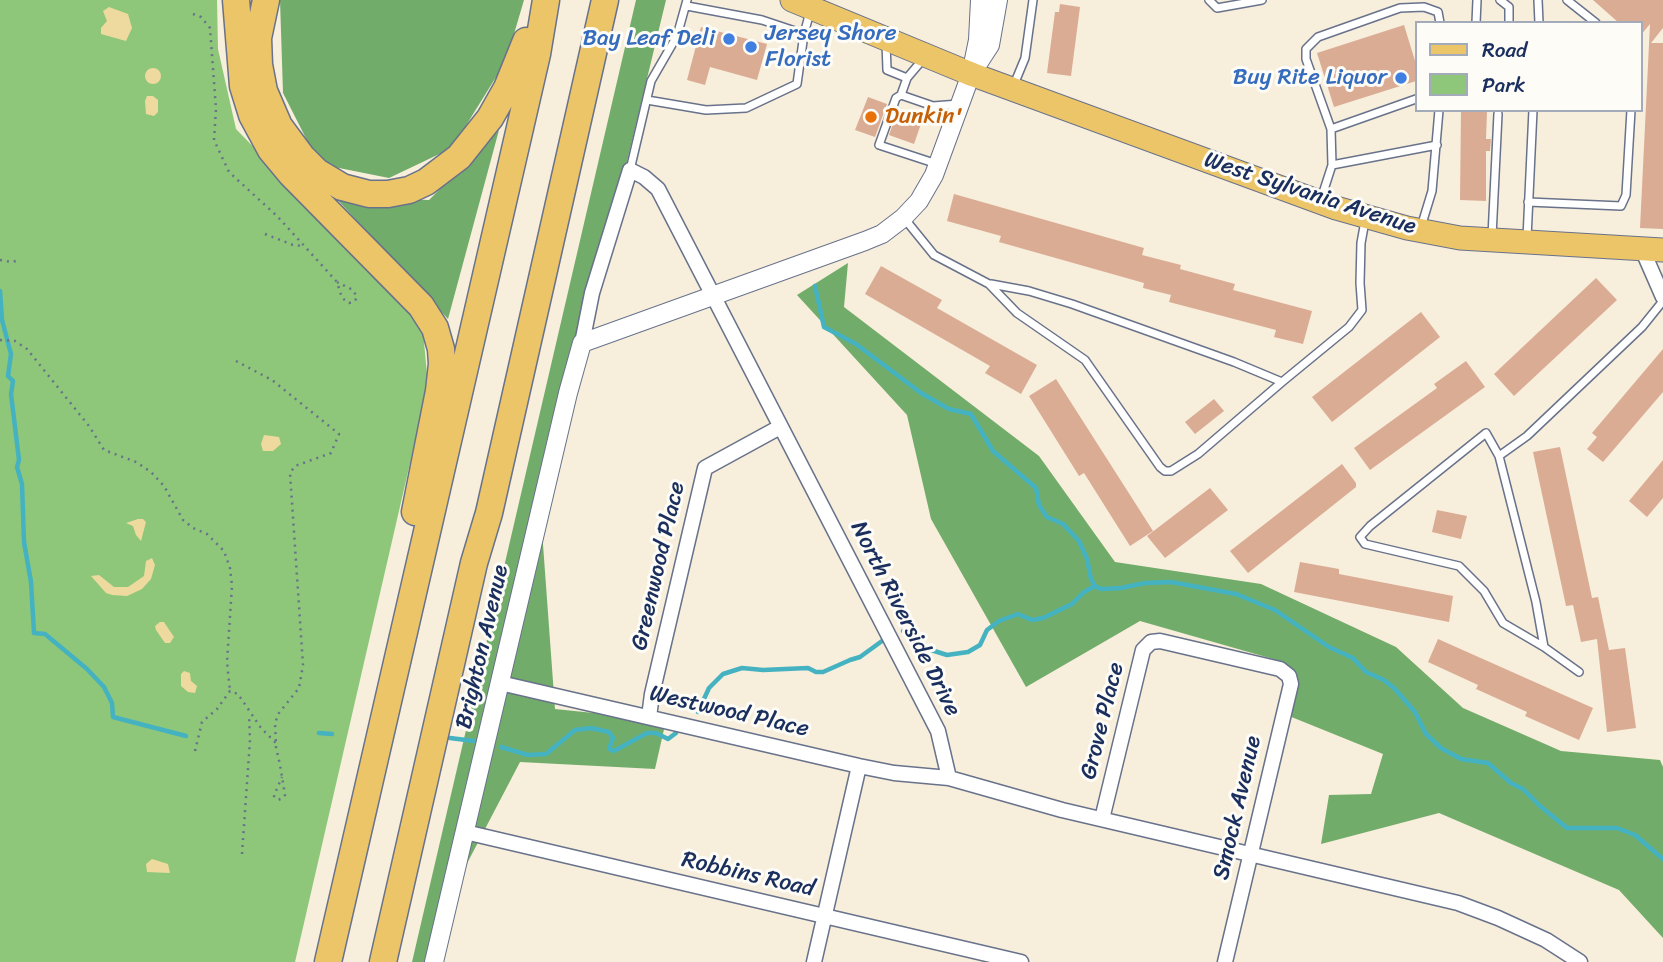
<!DOCTYPE html>
<html>
<head>
<meta charset="utf-8">
<style>
  body { margin:0 }
  #map { position:relative; width:1663px; height:962px; overflow:hidden; background:#f7eedc; font-family:Sriracha,sans-serif }
  canvas { display:block }
  .legend { position:absolute; left:1415px; top:21px; width:228px; height:91px; box-sizing:border-box; background:#fdfcf7; border:2px solid #a3aaba; margin:0; padding:9px 12px; list-style:none; font-size:21px; color:#1b2f5e }
  .legend li { display:flex; align-items:center; gap:14px; height:35px }
  .legend b { width:35px; border:2px solid #a3aaba }
</style>
</head>
<body>
<div id="map">
<canvas width="1663" height="962"></canvas>
<ul class="legend">
<li><b style="height:9px;background:#edc569"></b>Road</li>
<li><b style="height:19px;background:#8ec77a"></b>Park</li>
</ul>
</div>
<script>
const ctx = document.querySelector('canvas').getContext('2d');
ctx.lineJoin = 'round';
function fill(path, color) {
  ctx.fillStyle = color;
  ctx.fill(path, 'evenodd');
}
function shape(rows) {
  const path = new Path2D();
  for (const r of rows) {
    if (r.length === 3) {
      path.moveTo(r[0] + r[2], r[1]);
      path.arc(r[0], r[1], r[2], 0, 2 * Math.PI);
      continue;
    }
    path.moveTo(r[0], r[1]);
    for (let i = 2; i < r.length; i += 2) path.lineTo(r[i], r[i + 1]);
  }
  return path;
}
function stroke(path, color, width, dash) {
  ctx.strokeStyle = color;
  ctx.lineWidth = width;
  ctx.lineCap = dash ? 'butt' : 'round';
  ctx.setLineDash(dash || []);
  ctx.stroke(path);
}
function label(font, color, halo, rows, align = 'center') {
  ctx.font = font + ' Sriracha,sans-serif';
  ctx.lineWidth = 6;
  ctx.setLineDash([]);
  ctx.textBaseline = 'middle';
  ctx.strokeStyle = halo;
  ctx.fillStyle = color;
  for (const [text, x, y, turn = 0] of rows) {
    ctx.save();
    ctx.translate(x, y);
    ctx.rotate((+turn || 0) * Math.PI / 180);
    ctx.textAlign = isNaN(turn) ? turn : align;
    if (halo) ctx.strokeText(text, 0, 0);
    ctx.fillText(text, 0, 0);
    ctx.restore();
  }
}
fill(shape([
  [0,0,217,0,218,49,236,129,422,321,428,385,295,962,0,962]
]), '#8ec77a');
fill(shape([
  [280,0,524,0,506,61,452,148,389,178,319,164,283,93],
  [636,0,666,0,541,517,555,709,642,718,665,725,655,769,520,762,450,896,434,962,412,962],
  [499,130,448,319,335,197,429,200],
  [848,263,844,307,1039,456,1115,562,1261,584,1396,647,1463,708,1561,751,1660,760,1663,767,1663,938,1619,890,1439,813,1321,844,1329,795,1371,794,1383,754,1289,716,1280,661,1140,621,1026,687,931,519,907,415,797,295]
]), '#72ac6a');
fill(shape([
  [109,7,128,14,132,28,126,41,101,34,101,28,107,21,103,11],
  [153,76,8],
  [147,96,153,96,158,100,158,112,154,116,146,114,145,101],
  [264,435,279,437,281,444,273,451,263,451,261,444],
  [138,519,143,519,146,522,141,541,136,535,133,526,126,523],
  [152,558,155,565,151,579,142,589,127,596,112,595,106,593,91,576,99,575,114,587,128,587,144,576,146,561],
  [160,622,164,622,174,637,170,643,165,643,156,630,155,626],
  [184,671,190,673,191,681,197,686,195,693,188,692,181,686,181,674],
  [152,859,168,864,170,873,147,872,146,864]
]), '#eeda9e');
stroke(shape([
  [815,286,824,327,856,344,921,393,949,409,971,414,993,451,1036,488,1039,505,1047,517,1063,524,1079,541,1087,559,1091,579,1095,586],
  [0,291,2,320,11,354,8,376,13,381,11,394,19,460,17,467,22,484,24,542,31,582,34,633,45,634,87,669,104,687,112,703,113,717,186,736],
  [903,631,912,630,928,649,947,655,968,652,980,645,987,630,999,621,1018,614,1032,620,1043,618,1072,604,1084,592,1095,586,1101,589,1121,588,1145,583,1171,582,1236,594,1275,610,1329,647,1353,658,1366,672,1384,680,1395,689,1415,712,1426,734,1441,748,1461,759,1488,763,1511,783,1523,789,1540,806,1567,828,1617,828,1635,835,1663,859],
  [698,712,709,688,723,674,742,668,763,670,808,668,816,672,823,672,850,660,860,657,882,641],
  [319,733,332,734],
  [450,738,474,741],
  [501,747,528,755,546,754,575,730,591,728,609,732,613,738,609,749,614,751,647,733,656,733,668,739,676,733]
]), '#45b2c1', 4.5);
fill(shape([
  [1593,0,1663,0,1663,28,1651,43,1663,43,1663,229,1640,228,1650,24,1640,36,1640,23,1619,23],
  [1060,4,1080,7,1071,76,1047,73,1055,12,1059,12],
  [1404,25,1416,64,1416,81,1334,107,1317,53],
  [701,27,767,44,757,80,710,67,705,85,687,80],
  [868,97,887,104,875,137,855,130],
  [898,110,923,118,914,144,889,135],
  [1461,111,1487,111,1486,139,1491,139,1490,151,1486,151,1486,201,1460,200],
  [954,194,1144,248,1142,255,1181,265,1180,269,1235,284,1233,290,1312,311,1303,344,1274,337,1276,330,1169,302,1171,295,1143,288,1144,283,999,242,1001,236,947,221],
  [881,266,942,300,937,308,1037,365,1021,394,985,373,990,366,865,294],
  [1596,278,1617,300,1514,396,1494,374],
  [1421,312,1440,337,1332,422,1312,397],
  [1663,349,1663,392,1603,462,1587,449,1597,437,1592,433],
  [1466,361,1485,387,1370,470,1354,448,1437,388,1434,384],
  [1056,379,1153,531,1130,546,1084,473,1079,476,1029,396],
  [1214,399,1224,411,1195,434,1185,422],
  [1560,447,1592,598,1598,597,1609,650,1625,648,1636,728,1607,732,1597,639,1581,642,1573,605,1566,606,1533,452],
  [1663,460,1663,498,1647,517,1629,501],
  [1342,464,1356,483,1356,487,1248,573,1230,551],
  [1210,488,1228,510,1165,558,1147,536],
  [1437,510,1467,516,1461,539,1432,532],
  [1300,562,1339,569,1339,574,1453,596,1449,622,1294,592],
  [1438,639,1593,708,1579,740,1525,716,1527,712,1476,689,1478,685,1428,662]
]), '#dbac94');
const service = shape([
  [1209,0,1217,8,1262,0],
  [1500,0,1509,7,1509,23],
  [1538,0,1539,23],
  [1567,0,1596,23],
  [687,6,762,20,804,34],
  [1476,23,1477,0],
  [886,42,887,70,907,78],
  [924,58,907,78,901,95,933,106,959,104],
  [1013,87,1025,58,1033,0],
  [901,95,896,98,879,145,937,164],
  [647,100,706,110,746,108,797,84,804,34,810,12],
  [1331,129,1416,99],
  [1332,165,1437,145],
  [630,170,651,81,677,36,687,0],
  [1321,199,1332,165,1331,129,1306,59,1306,49,1318,37,1400,8,1424,7,1438,12,1440,23],
  [1528,202,1621,206,1626,195,1631,110],
  [904,218,934,255,989,284,1017,313,1085,360,1160,467,1165,471,1171,471,1198,454,1282,382],
  [1421,227,1432,191,1439,110],
  [1492,236,1498,114],
  [1527,238,1533,110],
  [991,284,1029,291,1072,304,1234,362,1282,382,1349,327,1362,310,1360,283,1361,243,1365,221],
  [1499,456,1527,436,1642,327,1663,301],
  [1544,647,1536,602,1499,456,1486,433,1370,526,1360,537,1365,544,1459,566,1484,591,1503,623,1544,647,1579,672]
]);
const minor = shape([
  [1642,249,1663,297],
  [582,343,592,293,630,170,644,177,658,189,938,731,949,778,1062,810,1458,903,1498,918,1546,940,1580,962],
  [500,683,859,766,894,773,949,778],
  [649,717,652,694,705,468,780,427],
  [1102,819,1143,650,1151,642,1160,641,1280,669,1289,676,1291,684,1225,962],
  [465,832,1021,962],
  [814,962,859,766]
]);
const tertiary = shape([
  [977,65,990,45,998,0],
  [434,962,568,393,582,343,865,241,882,234,903,218,919,201,934,175,971,74,978,40,980,0]
]);
const primary = shape([
  [971,74,1336,208,1407,228,1460,238,1663,250]
]);
const trunk = shape([
  [792,0,971,74]
]);
const motorway = shape([
  [236,0,243,86,252,115,271,150,291,174,421,306,435,328,441,349,442,364,439,391,415,512],
  [266,0,258,38,259,65,264,91,279,126,302,157,317,172,342,187,369,194,388,194,409,190,426,182,459,157,490,118,507,88,526,41],
  [328,962,537,54,546,0],
  [383,962,474,563,489,513,605,0]
]);
stroke(service, '#68728a', 10);
stroke(minor, '#68728a', 17);
stroke(tertiary, '#68728a', 20);
stroke(primary, '#68728a', 25);
stroke(trunk, '#68728a', 25);
stroke(motorway, '#68728a', 29);
stroke(shape([
  [193,14,201,17,210,28,216,109,214,140,229,172,278,217,337,282,342,298,349,303,355,301,357,297,353,290,337,282],
  [265,234,293,245,304,246],
  [0,260,12,262,19,260],
  [0,340,15,341,27,349,89,426,104,450,136,462,151,472,164,486,183,520,193,528,207,534,224,551,230,568,232,586,227,662,230,691],
  [236,361,272,380,339,434,331,453,295,466,290,473,303,665,299,688,279,713,275,723,276,747,280,765,285,795,283,798,278,800,274,796,275,793,282,777],
  [195,751,202,722,217,709,230,691,238,694,261,728,276,743],
  [242,854,250,740,249,715]
]), '#68728a', 2.5, [2, 5]);
stroke(service, '#fff', 7);
stroke(minor, '#fff', 14);
stroke(tertiary, '#fff', 18);
stroke(primary, '#edc569', 23);
stroke(trunk, '#edc569', 23);
stroke(motorway, '#edc569', 26);
for (const [x, y, r, color] of [
  [729,39,7,"#3f7fe0"],
  [751,47,7,"#3f7fe0"],
  [1401,78,7,"#3f7fe0"],
  [871,117,7,"#e8710a"]
]) {
  const dot = new Path2D();
  dot.arc(x, y, r, 0, 2 * Math.PI);
  ctx.fillStyle = color;
  ctx.fill(dot);
  stroke(dot, '#fdfcf7', 2.5);
}
label('23px', '#366cbe', '#fdfcf7', [
  ["Jersey Shore",765,34,"left"],
  ["Florist",765,60,"left"],
  ["Bay Leaf Deli",715,39],
  ["Buy Rite Liquor",1387,78]
], 'right');
label('23px', '#c56008', '#fdfcf7', [
  ["Dunkin'",885,117]
], 'left');
label('23px', '#1b2f5e', '#fdfcf7', [
  ["West Sylvania Avenue",1310,194,18],
  ["Greenwood Place",659,566,-77],
  ["North Riverside Drive",905,619,63],
  ["Brighton Avenue",483,647,-77],
  ["Westwood Place",729,712,13],
  ["Grove Place",1103,721,-76],
  ["Smock Avenue",1238,808,-77],
  ["Robbins Road",748,875,13]
]);
</script>
</body>
</html>
